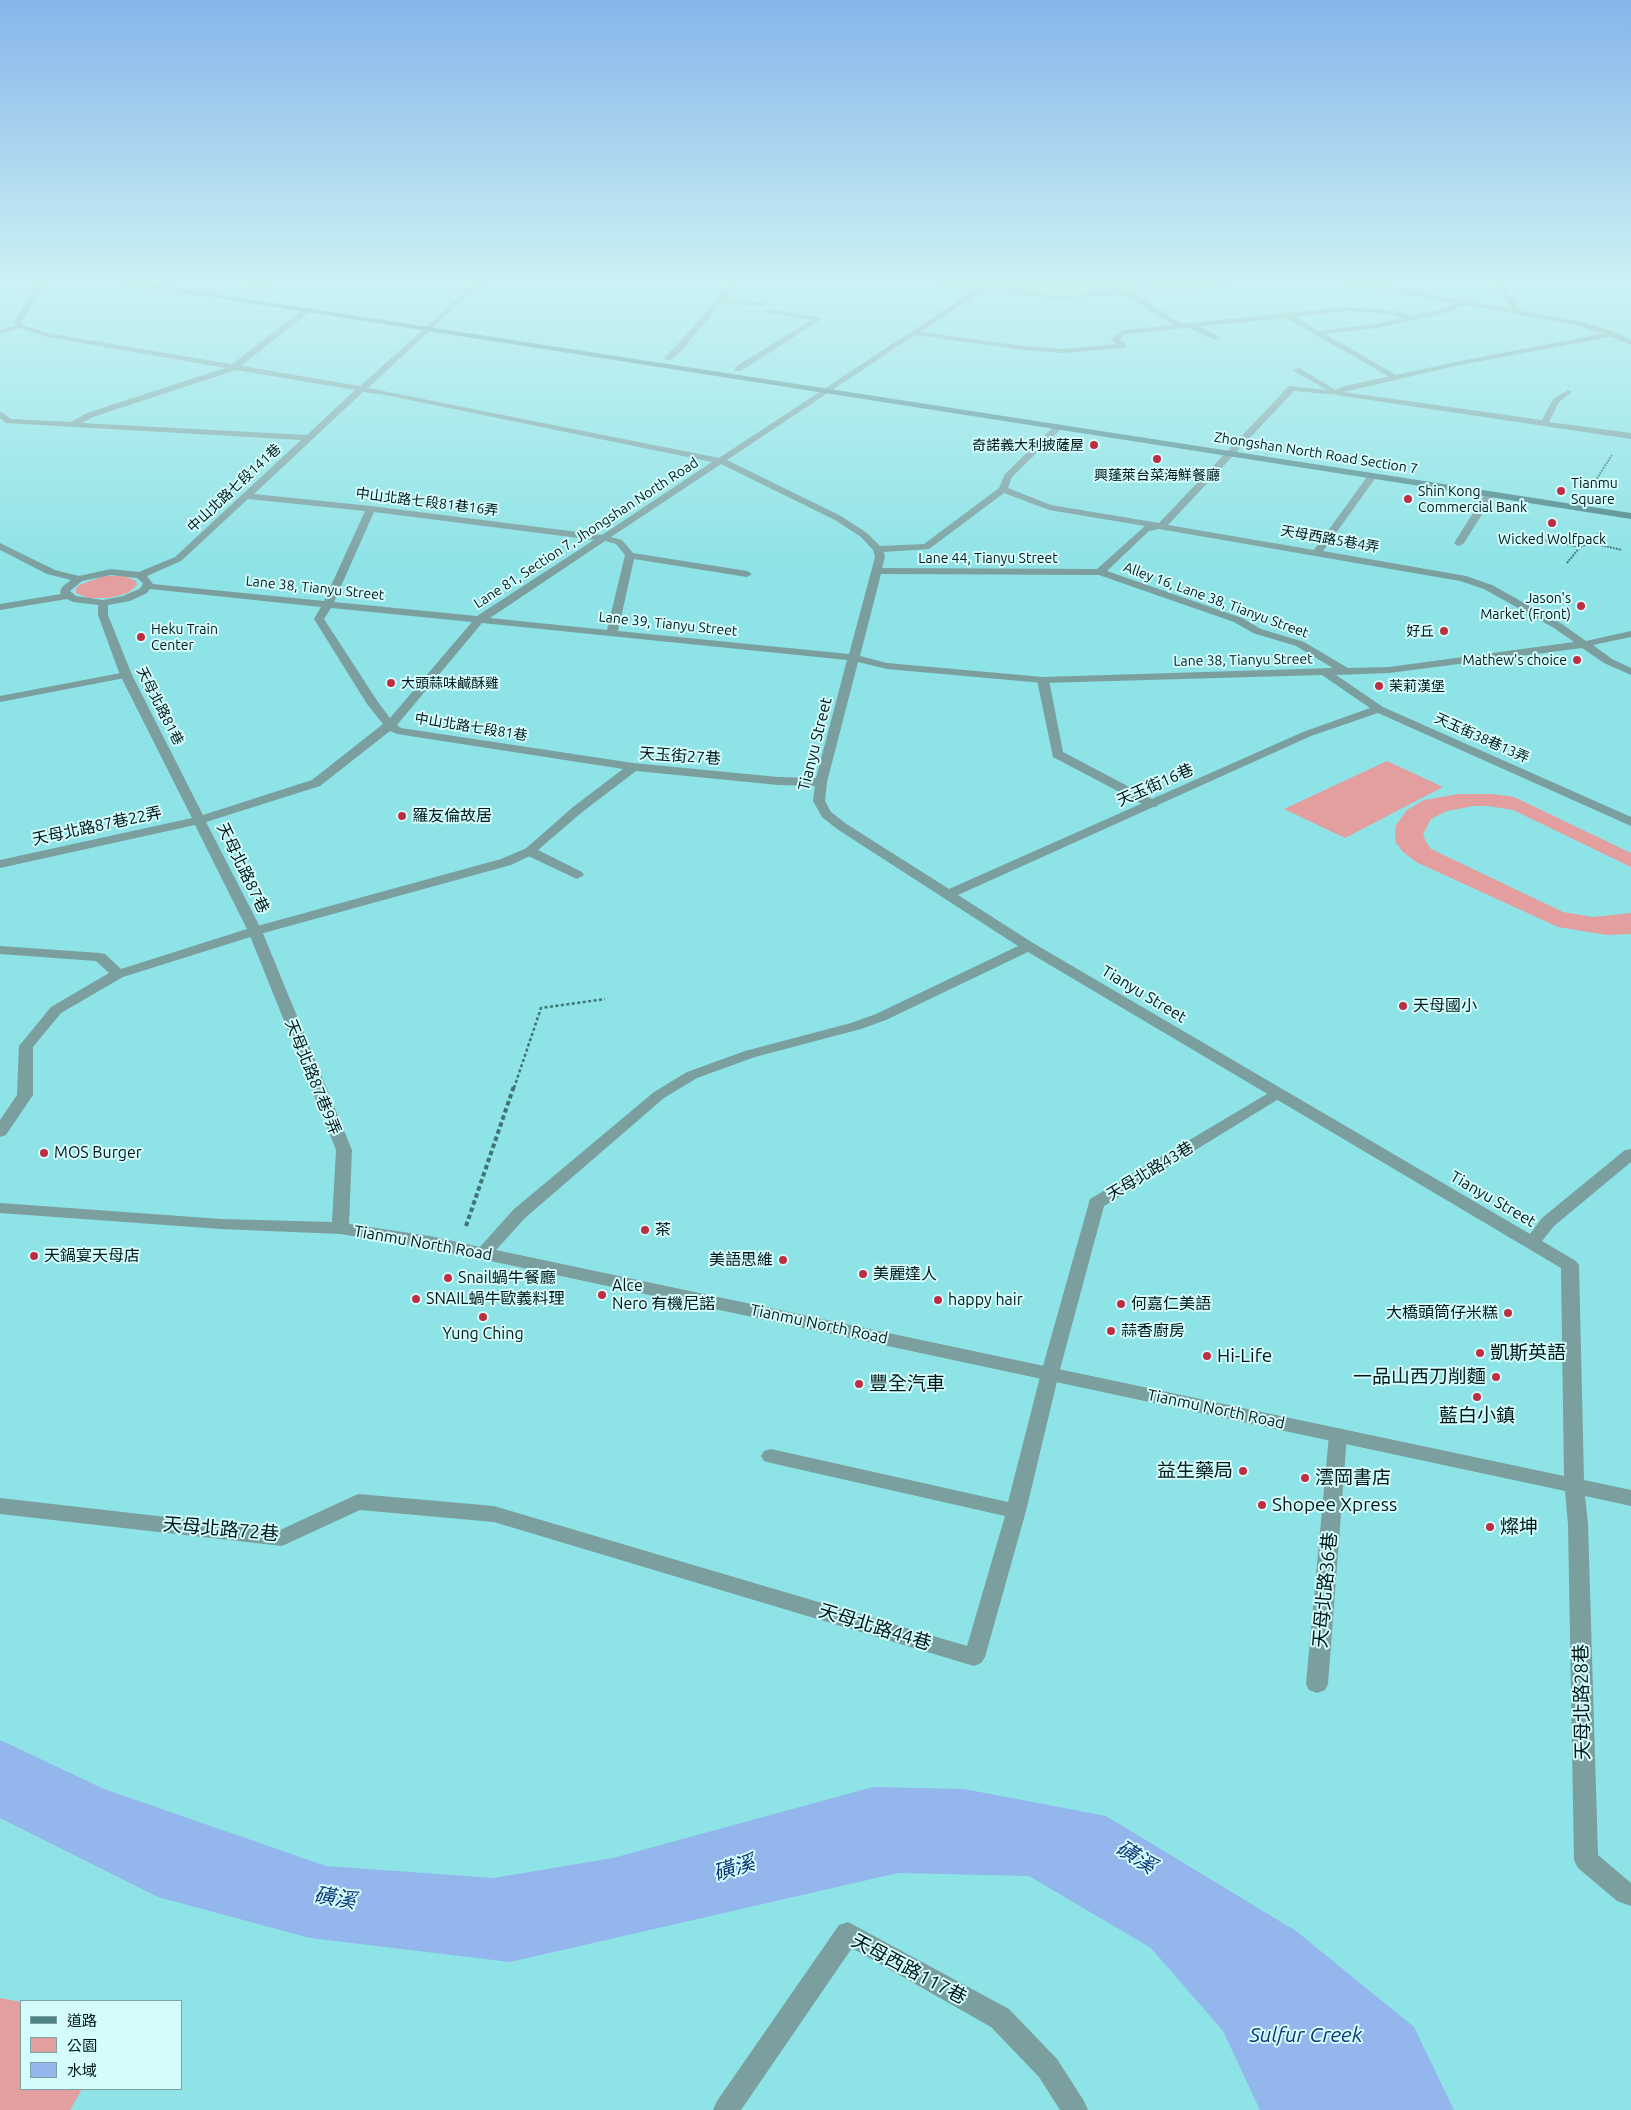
<!DOCTYPE html>
<html>
<head>
<meta charset="utf-8">
<style>
  body { margin:0 }
  #map { position:relative; width:1631px; height:2110px; overflow:hidden; background:#8de3e6; font-family:Ubuntu,"Noto Sans TC",sans-serif }
  canvas { display:block }
  .legend { position:absolute; left:20px; top:2000px; width:162px; height:90px; box-sizing:border-box; background:#d4fcfd; border:1px solid #7fa1a2; margin:0; padding:6px 9px; list-style:none; font-size:15px; color:#001819 }
  .legend li { display:flex; align-items:center; gap:10px; height:25px }
  .legend b { width:25px; border:1px solid #7fa1a2 }
</style>
</head>
<body>
<div id="map">
<canvas width="1631" height="2110"></canvas>
<ul class="legend">
<li><b style="height:6px;background:#4d8486"></b>道路</li>
<li><b style="height:14px;background:#e39fa0"></b>公園</li>
<li><b style="height:14px;background:#93b6ec"></b>水域</li>
</ul>
</div>
<script>
const ctx = document.querySelector('canvas').getContext('2d');
ctx.lineJoin = 'round';
function fill(path, color) {
  ctx.fillStyle = color;
  ctx.fill(path, 'evenodd');
}
function shape(rows) {
  const path = new Path2D();
  for (const r of rows) {
    path.moveTo(r[0], r[1]);
    for (let i = 2; i < r.length; i += 2) path.lineTo(r[i], r[i + 1]);
  }
  return path;
}
function stroke(path, color, width, dash) {
  ctx.strokeStyle = color;
  ctx.lineWidth = width;
  ctx.lineCap = dash ? 'butt' : 'round';
  ctx.setLineDash(dash || []);
  ctx.stroke(path);
}
function label(font, color, halo, rows, align = 'center') {
  ctx.font = font + ' Ubuntu,"Noto Sans TC",sans-serif';
  ctx.lineWidth = 4;
  ctx.setLineDash([]);
  ctx.textBaseline = 'middle';
  ctx.strokeStyle = halo;
  ctx.fillStyle = color;
  for (const [text, x, y, turn = 0] of rows) {
    ctx.save();
    ctx.translate(x, y);
    ctx.rotate((+turn || 0) * Math.PI / 180);
    ctx.textAlign = isNaN(turn) ? turn : align;
    if (halo) ctx.strokeText(text, 0, 0);
    ctx.fillText(text, 0, 0);
    ctx.restore();
  }
}
fill(shape([
  [948,279,1180,279,1183,280,1060,293],
  [104,576,124,576,136,581,137,585,128,593,109,598,88,598,76,593,76,589,79,585],
  [1387,761,1443,787,1345,838,1284,809],
  [1458,794,1493,794,1514,797,1631,853,1631,867,1513,810,1488,806,1474,806,1447,811,1431,819,1423,834,1426,842,1431,849,1563,912,1593,917,1631,913,1631,934,1607,935,1558,927,1416,862,1403,852,1396,843,1395,834,1396,825,1407,810,1424,800],
  [0,1998,21,2002,21,2089,82,2089,70,2110,0,2110]
]), '#e39fa0');
fill(shape([
  [0,1740,104,1789,326,1866,494,1878,613,1858,873,1787,964,1789,1106,1816,1296,1931,1414,2027,1454,2110,1260,2110,1223,2031,1151,1948,1029,1876,898,1873,510,1962,310,1938,158,1897,0,1818]
]), '#93b6ec');
stroke(shape([
  [1590,489,1612,455],
  [1599,532,1591,543,1622,550],
  [1543,540,1580,547],
  [1567,563,1580,547,1591,543]
]), '#407476', 2, [2, 1]);
stroke(shape([
  [514,1088,541,1008,605,999]
]), '#407476', 2.5, [3, 2.5]);
stroke(shape([
  [466,1226,514,1086]
]), '#407476', 4, [4.5, 3]);
fill(shape([
  [1122,290,1128,290,1187,327,1180,329,1122,294,1122,290],
  [717,299,764,302,768,304,764,306,720,303,717,303,717,299],
  [305,308,312,310,237,369,231,369,231,365,305,308],
  [1190,324,1196,324,1221,338,1214,340,1190,328,1190,324],
  [1612,332,1615,332,1615,336,1455,366,1344,392,1542,420,1553,399,1568,390,1572,392,1559,402,1549,422,1631,433,1631,439,1336,395,1292,370,1299,368,1336,390,1345,386,1455,362,1612,332],
  [1490,491,1495,494,1464,543,1459,546,1456,545,1454,543,1485,494,1490,491],
  [126,672,132,675,130,677,0,702,0,696,126,672],
  [1043,677,1049,680,1063,752,1156,801,1158,804,1156,807,1148,807,1053,757,1037,680,1043,677],
  [529,847,535,851,534,854,511,865,260,934,123,977,61,1013,33,1047,33,1095,6,1135,0,1137,0,1120,17,1095,19,1046,51,1007,109,973,96,961,0,954,0,946,100,953,105,954,121,969,250,928,501,859,529,847],
  [1277,1089,1282,1091,1285,1094,1282,1097,1104,1206,1059,1373,1026,1511,985,1657,981,1663,974,1666,494,1522,360,1510,282,1546,0,1514,0,1498,280,1530,358,1494,494,1506,967,1646,1005,1516,771,1463,764,1461,761,1456,764,1451,771,1449,1008,1502,1041,1373,1090,1199,1272,1091,1277,1089],
  [1338,1428,1345,1430,1347,1435,1328,1684,1325,1690,1317,1693,1309,1690,1306,1684,1329,1435,1331,1430,1338,1428]
]), '#7b9e9f');
fill(shape([
  [36,279,42,279,42,288,22,322,23,325,48,333,360,386,473,285,485,279,492,279,477,287,368,388,719,458,976,289,916,281,913,279,928,279,1053,295,1094,293,1240,279,1259,279,1256,281,1094,297,1053,299,984,290,921,332,1023,346,1062,349,1116,344,1111,339,1123,330,1346,307,1390,310,1412,316,1436,310,1455,303,1333,281,1330,279,1342,279,1512,309,1492,279,1498,279,1521,311,1580,321,1615,332,1631,340,1631,345,1609,336,1576,325,1464,305,1441,314,1376,328,1325,334,1398,376,1398,380,1395,380,1286,318,1125,334,1120,339,1126,344,1126,348,1062,353,1023,350,915,335,727,460,841,516,867,533,880,546,924,544,999,488,1005,474,1055,425,1058,424,1061,425,1061,429,1012,477,1008,488,1051,505,1159,523,1289,386,1336,391,1339,391,1339,395,1294,391,1168,525,1314,550,1369,474,1372,473,1377,476,1323,551,1466,576,1492,585,1562,624,1586,641,1631,631,1631,637,1593,645,1612,659,1631,668,1631,675,1604,663,1582,648,1389,673,1336,675,1383,707,1631,817,1631,826,1378,713,1311,736,958,895,1033,943,1530,1234,1542,1218,1625,1150,1631,1149,1631,1162,1554,1226,1542,1241,1576,1261,1579,1265,1584,1480,1631,1490,1631,1506,1585,1496,1588,1524,1598,1855,1631,1883,1631,1906,1617,1901,1578,1868,1574,1860,1568,1524,1565,1491,430,1248,340,1234,221,1229,0,1213,0,1203,221,1219,332,1222,336,1150,248,931,195,825,0,868,0,860,192,818,120,675,98,615,98,605,73,602,67,599,0,610,0,604,61,594,60,592,62,587,71,580,47,574,0,550,0,543,55,570,79,576,111,569,139,572,175,557,301,440,6,423,0,418,0,411,11,419,71,422,87,413,225,368,47,337,20,328,0,334,0,330,16,325,14,322,34,288,36,279],
  [1346,311,1390,314,1403,318,1376,324,1318,331,1295,317,1346,311],
  [236,370,355,390,307,435,82,423,93,417,236,370],
  [363,392,385,395,712,462,602,535,371,506,254,494,363,392],
  [721,464,835,520,861,537,873,550,875,557,849,654,618,631,634,559,747,577,752,574,747,571,633,553,622,540,611,537,721,464],
  [1004,493,1049,510,1145,526,1097,569,882,568,885,557,884,552,929,549,1004,493],
  [248,499,365,511,324,601,153,584,147,576,181,561,248,499],
  [374,512,594,540,477,616,334,602,374,512],
  [1159,529,1460,581,1484,589,1554,628,1574,642,1389,667,1348,668,1304,642,1261,629,1242,618,1107,571,1149,531,1159,529],
  [605,541,616,544,625,555,607,630,490,618,605,541],
  [881,574,1099,575,1234,622,1253,633,1296,646,1333,668,1043,677,887,663,860,656,881,574],
  [111,575,137,578,143,583,142,586,139,589,123,596,103,600,76,596,70,591,82,581,111,575],
  [150,589,321,607,314,619,367,704,383,724,312,780,203,815,132,675,108,615,108,605,130,601,147,593,150,589],
  [331,608,472,622,390,718,378,702,324,619,331,608],
  [482,623,847,660,816,778,778,777,633,763,401,728,397,725,482,623],
  [858,662,887,669,1043,683,1322,675,1370,708,1303,732,949,889,845,823,831,812,825,801,827,782,858,662],
  [390,731,397,734,623,769,573,807,523,851,524,854,577,879,584,875,582,872,538,850,581,813,636,771,778,785,815,786,813,801,822,817,837,829,1018,946,876,1014,851,1023,745,1051,687,1072,654,1092,513,1210,480,1247,430,1236,349,1224,352,1150,262,931,206,822,320,786,390,731],
  [1028,952,1561,1268,1564,1476,496,1250,525,1218,664,1098,697,1078,755,1057,861,1029,886,1020,1028,952],
  [271,279,279,279,245,294,238,292,271,279],
  [349,279,377,279,374,281,352,281,349,279],
  [735,279,741,279,683,349,671,360,665,360,665,356,677,345,735,279],
  [767,309,818,317,822,319,741,371,735,371,735,367,811,320,770,313,766,311,767,309],
  [848,1922,1009,2009,1057,2059,1084,2101,1088,2110,1060,2110,1039,2077,991,2027,852,1948,741,2110,713,2110,717,2101,839,1925,848,1922]
]), '#7b9e9f');
fill(shape([
  [105,279,118,279,1631,513,1631,519,108,281,105,279]
]), '#4d8486');
const sky = ctx.createLinearGradient(0, 0, 0, 574);
sky.addColorStop(0, '#86b5ea');
sky.addColorStop(0.49, '#ccf2f4');
sky.addColorStop(1, '#ccf2f400');
ctx.fillStyle = sky;
ctx.fillRect(0, 0, 1631, 574);
for (const [x, y, r, color] of [
  [1094,445,5,"#be2e42"],
  [1157,459,5,"#be2e42"],
  [1561,491,5,"#be2e42"],
  [1408,499,5,"#be2e42"],
  [1552,523,5,"#be2e42"],
  [1581,606,5,"#be2e42"],
  [1444,631,5,"#be2e42"],
  [141,637,5,"#be2e42"],
  [1577,660,5,"#be2e42"],
  [391,683,5,"#be2e42"],
  [1379,686,5,"#be2e42"],
  [402,816,5,"#be2e42"],
  [1403,1006,5,"#be2e42"],
  [44,1153,5,"#be2e42"],
  [645,1230,5,"#be2e42"],
  [34,1256,5,"#be2e42"],
  [783,1260,5,"#be2e42"],
  [863,1274,5,"#be2e42"],
  [448,1278,5,"#be2e42"],
  [602,1295,5,"#be2e42"],
  [416,1299,5,"#be2e42"],
  [938,1300,5,"#be2e42"],
  [1121,1304,5,"#be2e42"],
  [1508,1313,5,"#be2e42"],
  [483,1317,5,"#be2e42"],
  [1111,1331,5,"#be2e42"],
  [1480,1353,5,"#be2e42"],
  [1207,1356,5,"#be2e42"],
  [1496,1377,5,"#be2e42"],
  [859,1384,5,"#be2e42"],
  [1477,1397,5,"#be2e42"],
  [1243,1471,5,"#be2e42"],
  [1305,1478,5,"#be2e42"],
  [1262,1505,5,"#be2e42"],
  [1490,1527,5,"#be2e42"]
]) {
  const dot = new Path2D();
  dot.arc(x, y, r, 0, 2 * Math.PI);
  ctx.fillStyle = color;
  ctx.fill(dot);
  stroke(dot, '#d4fcfd', 2);
}
label('14px', '#001819', '#d4fcfd', [
  ["奇諾義大利披薩屋",1084,445,"right"],
  ["興蓬萊台菜海鮮餐廳",1157,475,"center"],
  ["Tianmu",1571,483],
  ["Square",1571,499],
  ["Shin Kong",1418,491],
  ["Commercial Bank",1418,507],
  ["Wicked Wolfpack",1552,539,"center"],
  ["Jason's",1571,598,"right"],
  ["Market (Front)",1571,614,"right"],
  ["Heku Train",151,629],
  ["Center",151,645],
  ["好丘",1434,631,"right"],
  ["Mathew's choice",1567,660,"right"],
  ["大頭蒜味鹹酥雞",401,683],
  ["茉莉漢堡",1389,686]
], 'left');
label('14px', '#001819', '#d4fcfd', [
  ["Zhongshan North Road Section 7",1316,453,9],
  ["中山北路七段141巷",234,488,-43],
  ["中山北路七段81巷16弄",427,502,7],
  ["Lane 81, Section 7, Jhongshan North Road",586,533,-33],
  ["天母西路5巷4弄",1330,539,10],
  ["Lane 44, Tianyu Street",988,558],
  ["Lane 38, Tianyu Street",315,588,6],
  ["Alley 16, Lane 38, Tianyu Street",1216,600,20],
  ["Lane 39, Tianyu Street",668,624,6],
  ["Lane 38, Tianyu Street",1243,660,-1],
  ["天母北路81巷",160,706,63],
  ["中山北路七段81巷",471,727,9],
  ["天玉街38巷13弄",1482,738,24]
]);
label('16px', '#001819', '#d4fcfd', [
  ["Tianyu Street",815,744,-76],
  ["天玉街27巷",680,756,4],
  ["天玉街16巷",1155,785,-24],
  ["天母北路87巷22弄",97,826,-12],
  ["天母北路87巷",243,868,64],
  ["Tianyu Street",1144,994,31],
  ["天母北路87巷9弄",313,1077,68],
  ["天母北路43巷",1150,1171,-31],
  ["Tianyu Street",1493,1199,30],
  ["Tianmu North Road",423,1243,10],
  ["Tianmu North Road",819,1324,12],
  ["Tianmu North Road",1216,1409,12]
]);
label('16px', '#001819', '#d4fcfd', [
  ["羅友倫故居",412,816],
  ["天母國小",1413,1006],
  ["MOS Burger",54,1153],
  ["茶",655,1230],
  ["天鍋宴天母店",44,1256],
  ["美語思維",773,1260,"right"],
  ["美麗達人",873,1274],
  ["Snail蝸牛餐廳",458,1278],
  ["Alce",612,1286],
  ["Nero 有機尼諾",612,1304],
  ["SNAIL蝸牛歐義料理",426,1299],
  ["happy hair",948,1300],
  ["何嘉仁美語",1131,1304],
  ["大橋頭筒仔米糕",1498,1313,"right"],
  ["蒜香廚房",1121,1331],
  ["Yung Ching",483,1334,"center"]
], 'left');
label('19px', '#001819', '#d4fcfd', [
  ["凱斯英語",1490,1353],
  ["Hi-Life",1217,1356],
  ["一品山西刀削麵",1486,1377,"right"],
  ["豐全汽車",869,1384],
  ["藍白小鎮",1477,1416,"center"],
  ["益生藥局",1233,1471,"right"],
  ["澐岡書店",1315,1478],
  ["Shopee Xpress",1272,1505],
  ["燦坤",1500,1527]
], 'left');
label('19px', '#001819', '#d4fcfd', [
  ["天母北路72巷",221,1529,5],
  ["天母北路36巷",1325,1590,-85],
  ["天母北路44巷",875,1627,17],
  ["天母北路28巷",1582,1702,-91],
  ["天母西路117巷",909,1969,28]
]);
label('italic 21px', '#0a3775', '#d4fcfd', [
  ["磺溪",1136,1857,33],
  ["磺溪",734,1868,-17],
  ["磺溪",335,1898,10],
  ["Sulfur Creek",1306,2035]
]);
</script>
</body>
</html>
